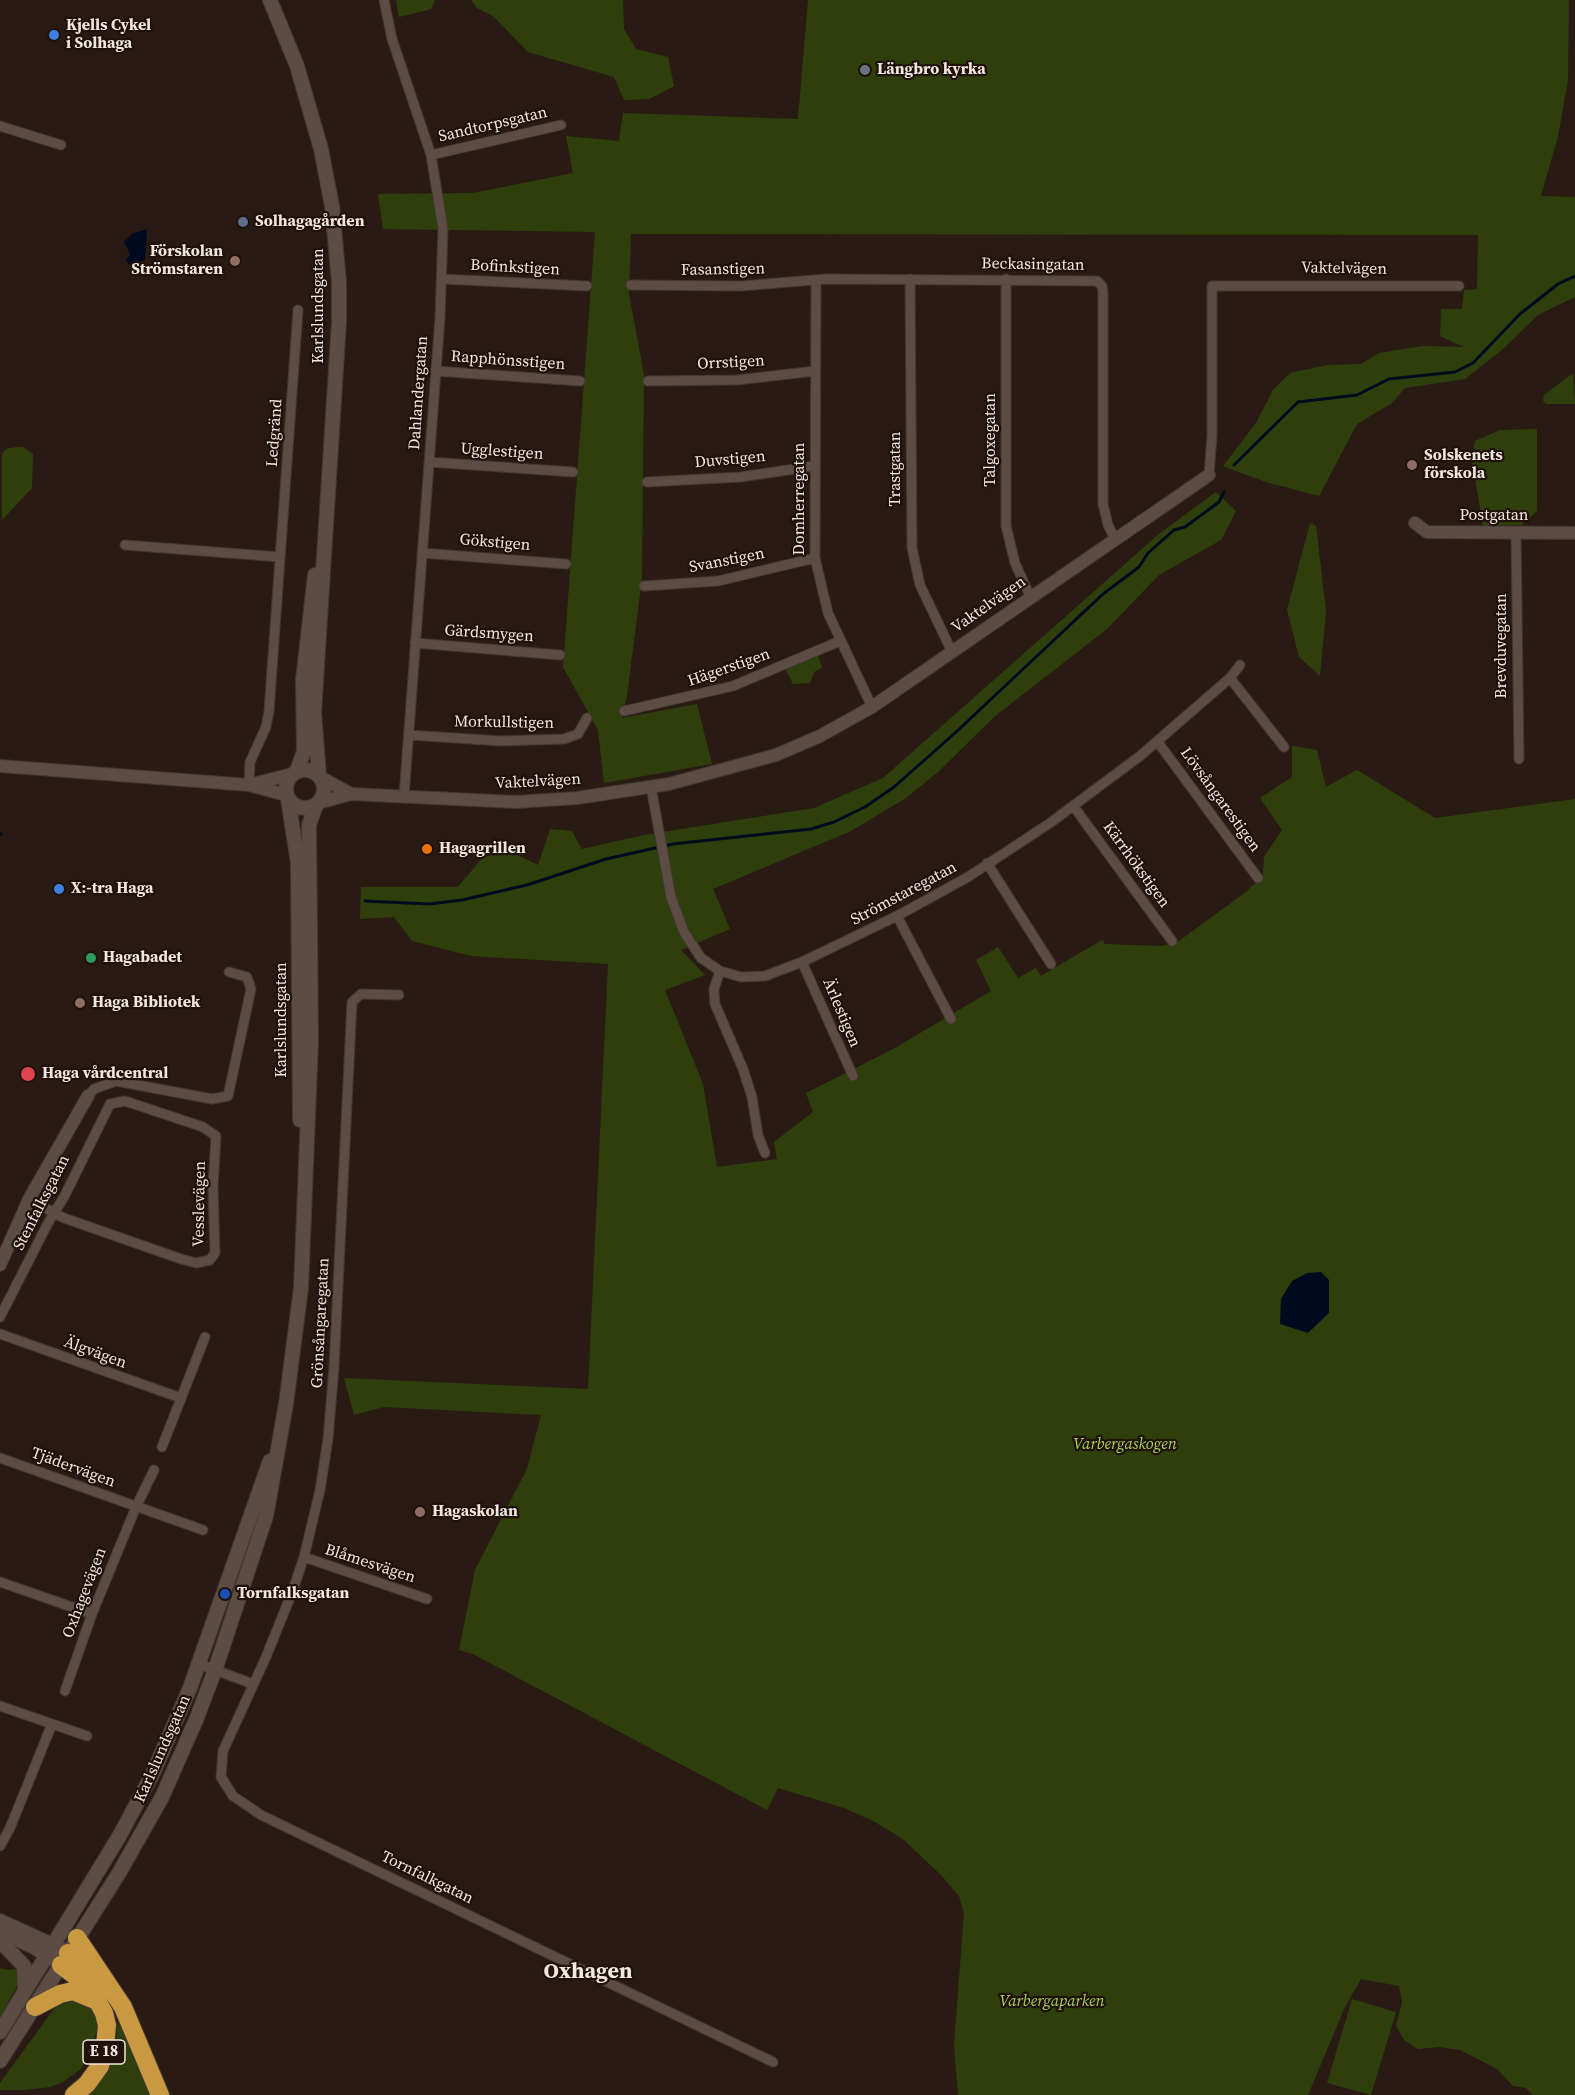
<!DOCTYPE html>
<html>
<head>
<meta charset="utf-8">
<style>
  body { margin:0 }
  canvas { display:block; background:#291b13 }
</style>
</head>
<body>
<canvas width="1575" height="2095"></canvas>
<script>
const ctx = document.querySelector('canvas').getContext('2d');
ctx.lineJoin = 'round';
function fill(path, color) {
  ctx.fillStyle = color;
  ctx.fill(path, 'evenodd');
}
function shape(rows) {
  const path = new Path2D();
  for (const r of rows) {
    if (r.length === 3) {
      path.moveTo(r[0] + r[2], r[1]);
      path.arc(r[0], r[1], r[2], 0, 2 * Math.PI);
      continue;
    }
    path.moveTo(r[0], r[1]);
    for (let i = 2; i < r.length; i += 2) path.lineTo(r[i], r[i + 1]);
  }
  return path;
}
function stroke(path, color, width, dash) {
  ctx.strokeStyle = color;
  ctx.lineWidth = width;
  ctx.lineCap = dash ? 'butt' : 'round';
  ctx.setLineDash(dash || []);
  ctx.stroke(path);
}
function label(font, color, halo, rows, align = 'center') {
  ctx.font = font + ' "Source Serif 4",serif';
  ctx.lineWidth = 4.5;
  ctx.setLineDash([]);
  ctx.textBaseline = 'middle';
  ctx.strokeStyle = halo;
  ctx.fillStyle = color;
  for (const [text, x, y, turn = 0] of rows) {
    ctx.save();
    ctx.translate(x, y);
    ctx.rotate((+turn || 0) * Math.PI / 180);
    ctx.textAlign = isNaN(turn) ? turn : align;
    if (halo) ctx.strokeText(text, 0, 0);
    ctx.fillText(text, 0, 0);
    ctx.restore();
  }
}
fill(shape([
  [396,0,435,0,431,9,399,17],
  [471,0,623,0,624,29,636,49,668,57,674,86,649,99,624,100,614,77,528,52,493,16,477,8],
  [808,0,1569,0,1568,80,1558,136,1541,196,1575,197,1575,297,1538,315,1503,349,1465,379,1405,388,1392,403,1357,424,1319,496,1266,482,1223,466,1256,423,1273,390,1290,373,1327,365,1361,364,1379,353,1423,346,1464,347,1440,336,1441,309,1462,309,1464,290,1477,289,1478,235,631,234,629,294,644,375,642,577,627,696,622,718,697,704,712,764,604,783,598,730,563,667,595,232,383,229,378,194,473,193,573,173,566,136,619,141,623,113,798,119],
  [1573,373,1575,404,1547,404,1543,401,1544,395],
  [1537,429,1537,511,1521,525,1483,526,1472,461,1475,441,1500,430],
  [16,447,23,447,33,454,32,488,2,520,2,454,6,449],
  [1216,492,1236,511,1221,540,1159,575,1107,629,995,716,938,772,906,798,851,831,713,889,730,929,681,950,705,975,665,990,703,1084,717,1167,777,1159,774,1142,813,1112,806,1093,895,1048,991,991,976,960,998,947,1018,978,1036,968,1041,976,1102,940,1105,944,1162,946,1179,941,1246,892,1263,875,1264,857,1282,830,1260,798,1292,777,1292,746,1317,750,1326,787,1357,770,1435,818,1575,799,1575,2095,1533,2095,1526,2088,1513,2086,1497,2069,1460,2050,1439,2047,1418,2049,1404,2040,1396,2026,1402,2002,1399,1986,1361,1979,1345,2007,1308,2095,958,2095,954,2045,964,1913,959,1896,941,1875,903,1839,873,1821,844,1808,778,1788,767,1810,473,1654,459,1650,475,1570,527,1469,541,1415,384,1407,354,1415,344,1378,588,1389,608,964,471,956,412,941,394,917,360,919,361,887,458,887,484,856,513,853,538,865,550,829,572,831,582,849,644,835,814,808,883,778,1159,534],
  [1310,523,1316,526,1326,611,1320,676,1299,657,1287,610],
  [818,655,822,668,814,672,810,683,793,684,785,669],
  [0,1968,8,1970,19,1968,20,1981,0,2017],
  [69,1999,92,2008,96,2017,97,2028,92,2050,81,2069,63,2082,51,2087,25,2090,0,2090,0,2083,56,2006],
  [1352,1999,1396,2012,1371,2095,1327,2083],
  [118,2018,152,2095,88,2095,109,2069,116,2045]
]), '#2f3f0b');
fill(shape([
  [147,229,145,260,129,265,126,260,130,254,124,242,132,234],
  [1321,1272,1329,1280,1329,1313,1308,1333,1280,1324,1281,1299,1292,1281,1307,1273]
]), '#000a1f');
stroke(shape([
  [1234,465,1298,402,1357,395,1389,379,1455,372,1473,363,1520,314,1558,284,1575,276],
  [0,834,1,834],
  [365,901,429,904,462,900,527,885,606,859,673,844,811,829,834,822,865,807,894,787,955,733,1103,594,1139,567,1148,553,1174,530,1185,527,1219,502,1224,492]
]), '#000a1f', 3);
const minor = shape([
  [384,0,392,39,431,155,443,229,440,318,404,796],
  [0,126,61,145],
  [431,155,561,125],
  [442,279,587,286],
  [910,279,912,548,920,585,952,652],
  [1006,279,1006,526,1015,563,1030,596],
  [816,280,815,558,828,613,872,707],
  [631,285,741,286,826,279,1097,281,1102,286,1103,293,1103,504,1108,525,1115,539],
  [435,371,580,381],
  [648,381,737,380,815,371],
  [429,462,573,472],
  [1209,475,1212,436,1212,286,1459,286],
  [647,482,741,477,814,466],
  [1516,533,1519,759],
  [125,545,280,557],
  [422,553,566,564],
  [644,586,718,581,815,558],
  [415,643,560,655],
  [1230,678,1284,747],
  [624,711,733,686,840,641],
  [409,735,501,741,564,739,578,734,587,718],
  [1157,741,1258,878],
  [249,785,250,762,266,727,269,711,298,310],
  [651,787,671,897,684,932,701,958,720,971,741,977,765,976,802,962,897,916,968,877,1050,823,1140,756,1230,678,1240,665],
  [1074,807,1172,941],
  [987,863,1051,964],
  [897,916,951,1019],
  [802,962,853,1076],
  [720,971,714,989,715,1004,743,1069,752,1097,758,1135,765,1153],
  [399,995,361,994,352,1002,334,1367,328,1439,320,1490,304,1557,293,1590,266,1657,223,1751,221,1777,233,1796,261,1815,773,2062],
  [88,1096,94,1089,116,1081,212,1099,228,1096,251,989,247,977,229,972],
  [0,1317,46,1227,54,1213,64,1197,110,1104,125,1101,203,1127,216,1136,213,1187,215,1253,210,1260,196,1263,181,1259,64,1218,54,1213,40,1205,29,1199],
  [0,1334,181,1398],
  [162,1447,205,1337],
  [0,1458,203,1530],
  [304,1557,427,1599],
  [0,1582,92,1614],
  [199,1664,253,1684],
  [65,1691,92,1614,136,1507,154,1470],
  [0,1706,87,1736],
  [0,1846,10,1828,52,1724]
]);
const tertiary = shape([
  [1415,523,1427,532,1575,533],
  [0,766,249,785,286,795],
  [320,777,351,794],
  [253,784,292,774],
  [318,803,351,794,516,802,577,798,669,784,776,755,820,736,872,707,1209,475],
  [0,1265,29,1199,88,1096]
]);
const secondary = shape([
  [270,0,297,66,321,149,332,206,339,282,339,322,314,712,319,775],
  [305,789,19],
  [297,771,304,751,303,680,315,575],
  [288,799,298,863,300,1120],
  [0,1921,61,1949],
  [0,1931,34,1947,55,1960],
  [0,1941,24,1966,25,1989],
  [0,2032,120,1835,153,1773,190,1688,270,1461],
  [0,2061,119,1873,162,1797,196,1720,215,1670,266,1516,286,1404,301,1288,311,1041,309,825,316,805]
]);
const motorway = shape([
  [77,1938,123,2007,160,2095],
  [68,1953,95,1970],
  [61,1965,90,1987,104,2013,107,2025,105,2046,100,2066,87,2084,74,2095],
  [35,2007,60,1994,73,1991,97,2001]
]);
stroke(minor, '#423833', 11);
stroke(tertiary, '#423833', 14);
stroke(secondary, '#423833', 16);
stroke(motorway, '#423833', 20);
stroke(minor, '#5c4c43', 9);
stroke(tertiary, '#5c4c43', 12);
stroke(secondary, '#5c4c43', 14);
stroke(motorway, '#c99941', 18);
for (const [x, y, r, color] of [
  [54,35,6,"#3f7fe0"],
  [865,70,6,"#6b7280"],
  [243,222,6,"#5c6f8a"],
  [235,261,6,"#8d6e63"],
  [1412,465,6,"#8d6e63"],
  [427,849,6,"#e8710a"],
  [59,889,6,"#3f7fe0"],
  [91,958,6,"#2e9e5b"],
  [80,1003,6,"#8d6e63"],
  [28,1074,8,"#e0444e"],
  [420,1512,6,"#8d6e63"],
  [225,1594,6,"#1a4fb4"]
]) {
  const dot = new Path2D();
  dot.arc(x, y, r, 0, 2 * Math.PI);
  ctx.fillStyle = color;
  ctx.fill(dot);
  stroke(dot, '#1f120a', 2);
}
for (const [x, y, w] of [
  [104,2052,42]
]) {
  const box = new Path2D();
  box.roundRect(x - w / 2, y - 12, w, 24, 4.5);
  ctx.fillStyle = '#1f120a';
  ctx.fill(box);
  stroke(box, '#f1e7e1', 1.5);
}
label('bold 15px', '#f1e7e1', null, [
  ["E 18",104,2052]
]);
label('bold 16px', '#f1e7e1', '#1f120a', [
  ["Kjells Cykel",66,26],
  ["i Solhaga",66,44],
  ["Längbro kyrka",877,70],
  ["Solhagagården",255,222],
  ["Förskolan",223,252,"right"],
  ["Strömstaren",223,270,"right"],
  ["Solskenets",1424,456],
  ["förskola",1424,474],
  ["Hagagrillen",439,849],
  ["X:-tra Haga",71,889],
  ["Hagabadet",103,958],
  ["Haga Bibliotek",92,1003],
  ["Haga vårdcentral",42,1074],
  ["Hagaskolan",432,1512],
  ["Tornfalksgatan",237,1594]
], 'left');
label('16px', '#f1e7e1', '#1f120a', [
  ["Sandtorpsgatan",493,125,-13],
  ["Beckasingatan",1033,265,1],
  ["Bofinkstigen",515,268,3],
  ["Vaktelvägen",1344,269,1],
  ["Fasanstigen",723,270,-1],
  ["Karlslundsgatan",319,306,-90],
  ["Rapphönsstigen",508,361,4],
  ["Orrstigen",731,363,-3],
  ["Dahlandergatan",419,393,-86],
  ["Ledgränd",275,433,-86],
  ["Talgoxegatan",991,440,-90],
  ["Ugglestigen",502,452,4],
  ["Duvstigen",730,460,-5],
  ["Trastgatan",896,469,-90],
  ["Domherregatan",800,499,-90],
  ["Postgatan",1494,516],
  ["Gökstigen",495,543,5],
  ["Svanstigen",727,561,-11],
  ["Vaktelvägen",989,605,-35],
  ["Gärdsmygen",489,634,4],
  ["Brevduvegatan",1502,646,-90],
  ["Hägerstigen",729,668,-19],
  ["Morkullstigen",504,723,1],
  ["Vaktelvägen",538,782,-3],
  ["Lövsångarestigen",1220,800,54],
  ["Kärrhökstigen",1136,865,54],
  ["Strömstaregatan",904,894,-28],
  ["Ärlestigen",841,1013,67],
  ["Karlslundsgatan",282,1020,-90],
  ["Stenfalksgatan",42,1203,-63],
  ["Vesslevägen",200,1204,-89],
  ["Grönsångaregatan",321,1323,-87],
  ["Älgvägen",95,1353,20],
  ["Tjädervägen",73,1468,20],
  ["Blåmesvägen",370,1564,18],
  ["Oxhagevägen",85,1593,-69],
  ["Karlslundsgatan",163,1749,-66],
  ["Tornfalkgatan",427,1878,26]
]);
label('italic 16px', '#a8d157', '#1f120a', [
  ["Varbergaskogen",1125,1445],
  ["Varbergaparken",1052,2002]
]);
label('bold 22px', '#f1e7e1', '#1f120a', [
  ["Oxhagen",588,1972]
]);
</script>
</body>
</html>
